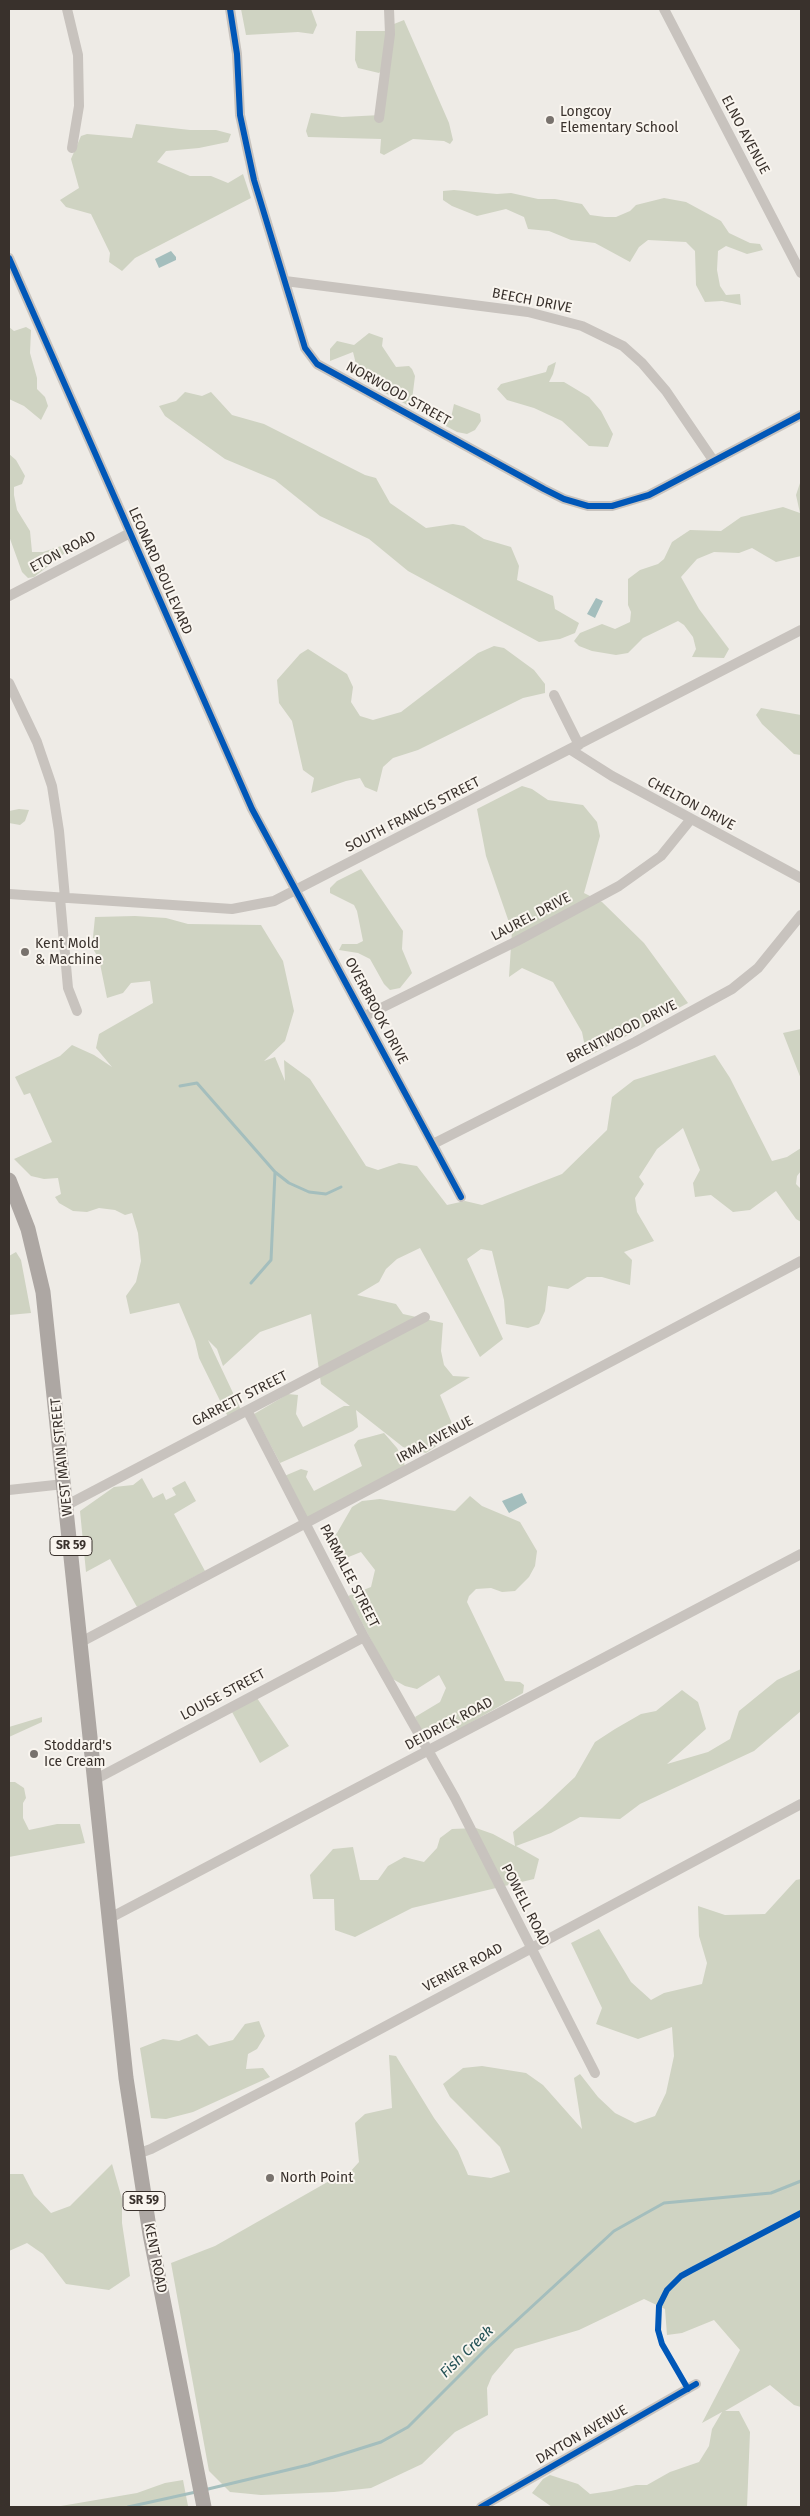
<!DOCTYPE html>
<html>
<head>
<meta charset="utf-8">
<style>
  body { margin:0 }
  #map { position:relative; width:810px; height:2516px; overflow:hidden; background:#eeebe6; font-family:"Fira Sans",sans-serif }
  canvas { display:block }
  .frame { position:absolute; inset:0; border:10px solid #39312c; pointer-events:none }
</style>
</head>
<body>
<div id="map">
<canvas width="810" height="2516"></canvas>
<div class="frame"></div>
</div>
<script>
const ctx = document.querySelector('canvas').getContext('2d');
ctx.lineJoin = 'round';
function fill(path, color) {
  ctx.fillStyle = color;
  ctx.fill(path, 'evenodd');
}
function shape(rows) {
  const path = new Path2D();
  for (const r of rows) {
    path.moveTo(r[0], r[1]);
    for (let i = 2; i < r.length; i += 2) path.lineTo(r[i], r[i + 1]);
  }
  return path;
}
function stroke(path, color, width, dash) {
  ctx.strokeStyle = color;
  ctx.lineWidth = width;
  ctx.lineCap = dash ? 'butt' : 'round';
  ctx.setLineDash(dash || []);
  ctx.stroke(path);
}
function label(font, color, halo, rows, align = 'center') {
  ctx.font = font + ' "Fira Sans",sans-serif';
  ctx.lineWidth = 4;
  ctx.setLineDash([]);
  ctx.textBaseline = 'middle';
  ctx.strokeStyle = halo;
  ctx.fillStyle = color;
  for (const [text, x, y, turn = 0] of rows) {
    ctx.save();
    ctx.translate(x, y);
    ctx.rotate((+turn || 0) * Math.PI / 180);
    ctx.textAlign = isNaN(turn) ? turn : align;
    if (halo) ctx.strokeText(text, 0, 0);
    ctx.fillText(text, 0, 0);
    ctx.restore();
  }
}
fill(shape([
  [241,9,311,9,317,25,313,34,298,32,246,35],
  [404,20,449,123,453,140,450,144,444,141,413,139,384,155,380,153,381,139,308,137,306,131,311,113,342,117,381,115,389,64,379,73,358,68,355,60,356,31,393,31,394,24],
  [136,124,190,130,216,130,231,134,228,142,199,148,166,151,157,162,190,176,211,176,228,183,243,174,251,198,135,258,122,271,109,262,110,253,91,214,66,207,60,200,79,188,71,159,81,136,87,134,132,138],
  [454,190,497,194,511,193,538,199,555,199,582,204,590,215,605,217,616,217,630,211,636,205,664,198,686,202,721,221,729,233,750,243,760,244,763,250,747,254,726,246,718,251,717,270,720,286,726,295,740,294,741,305,722,301,705,302,696,285,695,251,686,242,648,240,639,247,630,262,595,243,571,240,549,231,528,229,524,217,506,209,477,216,452,206,443,200,443,191],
  [9,327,14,331,26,327,31,330,30,353,37,378,37,389,45,397,48,406,41,420,24,406,9,399],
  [369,333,383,338,382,346,396,367,409,366,412,369,415,376,412,400,451,418,454,404,480,414,481,421,475,430,467,434,457,432,365,382,355,375,357,368,353,352,330,361,330,349,337,341,354,345],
  [556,362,553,374,549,382,564,382,589,397,601,411,613,434,608,447,589,446,562,421,534,408,507,400,497,389,501,384,546,372,548,366],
  [185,392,202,396,211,392,232,415,264,424,365,475,376,478,390,503,426,528,453,524,464,526,484,539,511,547,519,566,517,580,553,596,555,609,579,623,575,633,560,639,539,642,408,571,369,539,320,516,275,480,225,459,165,416,159,406,176,401],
  [9,454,16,460,25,476,22,484,14,487,14,495,17,510,30,531,32,552,43,552,67,544,69,550,34,577,28,578,22,572,9,536],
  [801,480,801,556,776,562,752,548,739,553,714,552,697,559,681,577,699,609,729,649,724,658,692,657,696,649,693,637,684,625,678,621,643,638,628,653,616,655,592,651,579,646,574,641,580,633,602,624,615,629,630,622,631,612,628,605,628,579,640,570,658,564,664,559,672,542,690,530,721,531,741,517,783,507,800,513,796,495],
  [494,646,504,648,534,670,545,684,545,693,523,698,418,750,393,758,383,767,377,792,365,787,360,778,346,781,311,793,314,778,303,770,292,721,279,703,277,680,300,654,308,649,347,674,353,687,351,702,360,716,373,720,401,712,478,653],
  [761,708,801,715,801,755,794,754,762,724,756,715],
  [522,786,532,789,548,800,583,805,597,822,600,836,584,893,602,902,644,943,688,1003,587,1057,582,1032,553,982,522,968,509,977,512,931,486,856,477,809],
  [19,809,29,810,25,821,20,825,9,823,9,811],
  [361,869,403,931,402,949,412,973,400,988,390,990,384,984,370,959,358,953,339,950,342,944,357,944,363,941,357,911,354,905,330,893,330,888,337,881],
  [135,916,166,918,188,924,261,925,283,961,294,1011,285,1041,264,1061,275,1057,285,1081,284,1060,310,1079,366,1166,378,1170,399,1163,417,1166,447,1205,465,1201,482,1205,562,1174,607,1130,612,1097,634,1080,715,1055,730,1078,772,1161,787,1157,801,1148,801,1171,797,1176,796,1184,801,1189,801,1222,796,1219,776,1191,750,1210,733,1212,711,1195,695,1197,693,1183,700,1170,683,1128,657,1149,639,1177,644,1184,635,1198,637,1212,654,1241,624,1252,632,1260,630,1285,602,1277,587,1277,568,1289,548,1286,545,1311,539,1324,528,1328,506,1324,504,1300,492,1251,481,1249,467,1259,503,1339,480,1357,420,1248,397,1259,386,1269,379,1282,357,1295,396,1304,403,1314,443,1323,441,1351,444,1365,453,1376,470,1377,440,1395,456,1433,426,1453,403,1447,356,1410,358,1427,353,1431,280,1463,254,1414,288,1394,298,1395,296,1414,303,1427,344,1406,350,1406,321,1384,311,1314,260,1332,223,1366,217,1349,208,1340,243,1414,230,1421,199,1358,195,1341,179,1303,130,1314,126,1296,136,1282,141,1261,138,1233,132,1213,125,1215,115,1210,99,1208,87,1212,73,1211,59,1203,55,1197,61,1194,58,1178,44,1179,31,1176,14,1159,52,1142,30,1093,24,1095,15,1077,60,1056,72,1045,94,1055,112,1067,96,1048,99,1034,153,1003,150,981,131,983,123,993,107,998,99,959,92,947,95,917],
  [801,1029,801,1079,783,1033],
  [16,1252,21,1260,31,1313,9,1315,9,1256],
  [384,1433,397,1448,404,1461,405,1468,307,1524,282,1477,301,1469,308,1471,306,1477,314,1491,362,1466,354,1445,358,1440],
  [142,1478,153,1498,163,1493,166,1500,176,1495,172,1488,185,1481,196,1501,174,1514,205,1571,137,1607,110,1559,86,1572,80,1511,114,1487,133,1485],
  [470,1496,482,1506,520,1522,537,1551,535,1566,529,1577,515,1591,502,1592,491,1588,476,1589,469,1596,467,1602,505,1681,520,1682,524,1685,523,1693,458,1730,453,1723,436,1729,431,1736,423,1734,415,1717,440,1702,446,1688,439,1675,417,1689,405,1686,391,1678,348,1596,371,1587,375,1570,361,1552,336,1562,329,1541,337,1533,352,1507,362,1501,380,1499,455,1511],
  [801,1669,801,1711,754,1751,640,1804,620,1819,580,1817,551,1833,516,1846,539,1859,534,1879,412,1908,355,1937,335,1930,334,1899,313,1899,310,1875,333,1849,353,1847,360,1880,378,1880,388,1866,404,1857,424,1862,437,1848,440,1838,452,1829,476,1828,493,1834,515,1846,513,1832,542,1808,575,1777,595,1742,615,1729,641,1714,656,1711,682,1690,698,1702,706,1729,667,1764,708,1752,730,1739,739,1711,777,1680],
  [257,1698,289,1746,260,1763,232,1712],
  [42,1717,42,1722,9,1737,9,1727],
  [9,1782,15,1782,24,1788,26,1798,23,1803,23,1818,29,1830,57,1824,80,1824,85,1843,9,1857],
  [801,1879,801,2407,794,2405,770,2385,725,2411,739,2411,750,2432,747,2507,552,2507,532,2493,543,2479,550,2475,578,2484,590,2494,611,2491,636,2485,647,2485,670,2472,699,2462,709,2446,712,2429,722,2412,702,2423,740,2350,714,2320,682,2333,667,2335,665,2309,644,2299,579,2330,515,2349,492,2376,487,2388,488,2415,455,2432,422,2464,371,2488,334,2492,261,2495,230,2492,209,2471,171,2263,215,2246,331,2180,349,2173,359,2162,355,2123,365,2114,392,2108,389,2055,396,2056,434,2118,458,2151,468,2175,491,2178,510,2172,500,2147,450,2097,443,2084,463,2068,482,2066,526,2073,543,2085,582,2129,574,2078,580,2074,598,2097,615,2113,635,2123,655,2116,666,2093,674,2056,672,2027,638,2039,596,2024,602,2008,571,1943,599,1929,631,1982,651,2000,664,1993,702,1984,707,1963,699,1936,698,1906,725,1915,765,1914,796,1880],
  [259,2021,265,2036,257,2049,248,2054,246,2069,263,2068,270,2077,193,2112,166,2119,151,2118,140,2048,163,2039,179,2041,197,2034,209,2046,233,2040,245,2024],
  [112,2164,122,2199,122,2223,130,2276,109,2290,66,2284,43,2254,27,2243,9,2251,9,2174,23,2174,34,2195,51,2213,70,2206],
  [183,2480,188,2506,184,2507,55,2507,137,2493,165,2483]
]), '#cfd3c2');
fill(shape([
  [171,251,176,257,176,260,159,268,155,259],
  [596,598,603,601,595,618,587,614],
  [522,1493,527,1503,509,1513,502,1501]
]), '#a4bebd');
stroke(shape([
  [180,1086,197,1083,275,1172,289,1183,309,1192,326,1194,341,1187],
  [251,1283,271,1260,275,1172],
  [204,2490,308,2465,381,2442,408,2427,488,2347,614,2231,664,2203,771,2193,801,2181],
  [128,2507,196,2492]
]), '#a4bebd', 3);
stroke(shape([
  [67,9,78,55,79,106,72,148],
  [230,9,237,54,240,115,254,180,305,348,317,364,544,489,564,499,588,506,612,506,649,495,801,415],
  [664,9,801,273],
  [379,118,390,34,389,9],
  [9,258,252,809,461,1197],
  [285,281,528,312,582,326,623,346,642,363,666,391,713,460],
  [9,596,130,533],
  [9,683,37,742,52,786,59,831,65,898],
  [554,695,579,745],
  [571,750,612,776,801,878],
  [9,894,232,909,274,901,801,630],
  [60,898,68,988,77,1011],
  [365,1016,517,941,619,886,661,856,691,819],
  [433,1144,635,1042,732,989,758,968,801,915],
  [248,1412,364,1637,455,1798,595,2073],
  [9,1490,64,1484],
  [67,1505,425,1317],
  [81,1642,801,1261],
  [96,1779,364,1637],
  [110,1918,801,1554],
  [137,2154,151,2149,298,2073,801,1804],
  [481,2507,696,2384]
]), '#c8c3be', 10);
stroke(shape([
  [9,1180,28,1229,43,1292,126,2078,150,2234,204,2507]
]), '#ada7a3', 15);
stroke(shape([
  [230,9,237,54,240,115,254,180,305,348,317,364,544,489,564,499,588,506,612,506,649,495,801,415],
  [9,258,252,809,461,1197],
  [688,2389,662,2344,658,2330,659,2306,667,2290,681,2276,692,2270,801,2213],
  [481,2507,696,2384]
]), '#0057b8', 6);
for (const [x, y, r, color] of [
  [550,120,5,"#78726d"],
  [25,952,5,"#78726d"],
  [34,1754,5,"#78726d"],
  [270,2178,5,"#78726d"]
]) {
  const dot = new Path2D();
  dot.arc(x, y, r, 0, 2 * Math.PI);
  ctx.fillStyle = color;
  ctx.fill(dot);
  stroke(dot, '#f9f5ef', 2);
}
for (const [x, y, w] of [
  [71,1546,42],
  [144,2201,42]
]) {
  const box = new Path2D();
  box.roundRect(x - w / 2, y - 9.5, w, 19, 4);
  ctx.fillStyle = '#f9f5ef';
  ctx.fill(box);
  stroke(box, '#39312c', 1);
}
label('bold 12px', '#39312c', null, [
  ["SR 59",71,1546],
  ["SR 59",144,2201]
]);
label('14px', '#39312c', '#f9f5ef', [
  ["Longcoy",560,112],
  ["Elementary School",560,128],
  ["Kent Mold",35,944],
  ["& Machine",35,960],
  ["Stoddard's",44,1746],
  ["Ice Cream",44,1762],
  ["North Point",280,2178]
], 'left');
label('14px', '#39312c', '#f9f5ef', [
  ["ELNO AVENUE",745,135,62],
  ["BEECH DRIVE",532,301,11],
  ["NORWOOD STREET",398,394,29],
  ["ETON ROAD",63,552,-28],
  ["LEONARD BOULEVARD",160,571,66],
  ["CHELTON DRIVE",691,804,28],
  ["SOUTH FRANCIS STREET",413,815,-27],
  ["LAUREL DRIVE",531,917,-28],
  ["OVERBROOK DRIVE",376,1011,62],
  ["BRENTWOOD DRIVE",622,1032,-27],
  ["GARRETT STREET",240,1399,-27],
  ["IRMA AVENUE",435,1440,-28],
  ["WEST MAIN STREET",62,1457,-96],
  ["PARMALEE STREET",349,1576,63],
  ["LOUISE STREET",223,1695,-28],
  ["DEIDRICK ROAD",449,1724,-28],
  ["POWELL ROAD",525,1905,63],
  ["VERNER ROAD",463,1968,-28],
  ["KENT ROAD",155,2258,79],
  ["DAYTON AVENUE",582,2435,-30]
]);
label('italic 15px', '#265357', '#f9f5ef', [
  ["Fish Creek",467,2352,-44]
]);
</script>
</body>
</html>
